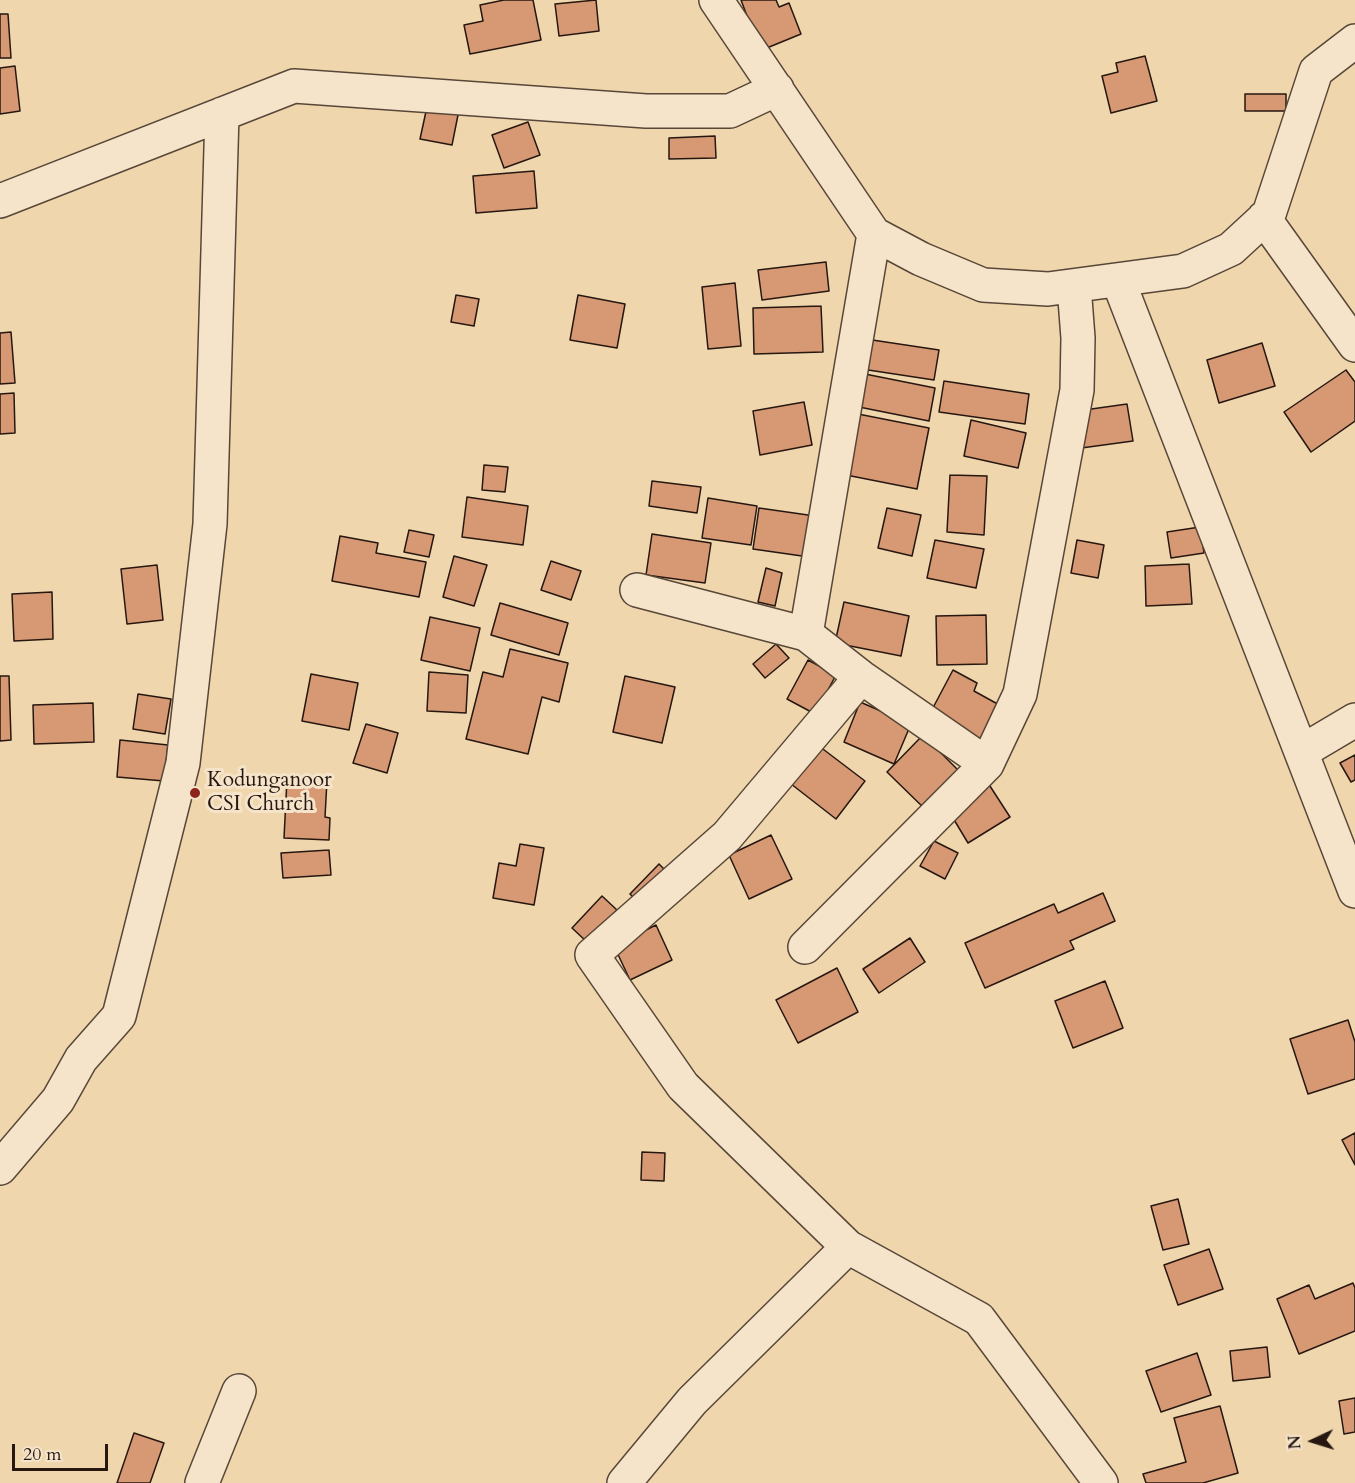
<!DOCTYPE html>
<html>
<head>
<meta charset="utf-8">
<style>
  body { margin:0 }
  #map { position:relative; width:1355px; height:1483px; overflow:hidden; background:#efd6ad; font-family:Cardo,serif }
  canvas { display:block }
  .north { position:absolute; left:1283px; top:1411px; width:60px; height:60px; -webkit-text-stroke:4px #f5e4ca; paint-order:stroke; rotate:266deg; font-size:16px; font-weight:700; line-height:24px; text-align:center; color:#261711 }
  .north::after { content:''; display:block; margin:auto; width:21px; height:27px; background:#261711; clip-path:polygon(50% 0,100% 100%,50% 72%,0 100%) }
  .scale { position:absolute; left:12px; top:1444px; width:96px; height:27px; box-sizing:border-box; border:3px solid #261711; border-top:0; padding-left:8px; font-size:18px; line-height:21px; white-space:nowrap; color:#261711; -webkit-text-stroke:4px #f5e4ca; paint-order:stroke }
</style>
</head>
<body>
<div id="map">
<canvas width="1355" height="1483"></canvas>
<div class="north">N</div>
<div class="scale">20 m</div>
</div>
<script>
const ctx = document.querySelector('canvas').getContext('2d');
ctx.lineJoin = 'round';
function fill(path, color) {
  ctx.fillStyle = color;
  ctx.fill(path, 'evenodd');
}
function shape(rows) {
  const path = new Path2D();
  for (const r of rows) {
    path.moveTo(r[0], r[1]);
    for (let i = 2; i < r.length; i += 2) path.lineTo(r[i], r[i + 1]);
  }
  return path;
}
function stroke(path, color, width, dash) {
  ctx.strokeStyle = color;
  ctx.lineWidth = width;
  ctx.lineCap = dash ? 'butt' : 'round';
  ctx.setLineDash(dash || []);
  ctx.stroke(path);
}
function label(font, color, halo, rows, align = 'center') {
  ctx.font = font + ' Cardo,serif';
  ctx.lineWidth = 6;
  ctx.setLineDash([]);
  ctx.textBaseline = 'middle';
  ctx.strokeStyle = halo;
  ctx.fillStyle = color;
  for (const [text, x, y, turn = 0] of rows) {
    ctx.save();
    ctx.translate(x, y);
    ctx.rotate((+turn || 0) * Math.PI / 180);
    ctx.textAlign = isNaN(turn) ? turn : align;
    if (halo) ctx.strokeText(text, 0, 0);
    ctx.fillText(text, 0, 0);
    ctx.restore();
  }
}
const building = shape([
  [504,0,533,0,541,40,470,54,464,25,483,21,480,5,504,0],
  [596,0,599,31,559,36,555,4,596,0],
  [741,0,776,0,779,7,789,3,801,34,757,52,750,24,741,0],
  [0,14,8,14,11,58,0,58,0,14],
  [1145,56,1157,101,1111,113,1102,76,1118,72,1116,63,1145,56],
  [15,66,20,111,0,114,0,68,15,66],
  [430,93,461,100,452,145,420,139,430,93],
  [1245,94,1286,94,1286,111,1245,111,1245,94],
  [528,122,540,155,504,168,492,135,528,122],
  [715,136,716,158,669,159,669,138,715,136],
  [534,171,537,208,476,213,473,176,534,171],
  [826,262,829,291,762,300,758,270,826,262],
  [735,283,741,346,708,349,702,287,735,283],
  [456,295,479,299,474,326,451,322,456,295],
  [578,295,625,304,617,348,570,340,578,295],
  [821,306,823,352,754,354,753,308,821,306],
  [11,332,15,383,0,384,0,333,11,332],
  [859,338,939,350,934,380,855,368,859,338],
  [1262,343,1275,386,1219,403,1207,360,1262,343],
  [1346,370,1355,382,1355,421,1311,452,1284,412,1346,370],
  [855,372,935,388,929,421,849,405,855,372],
  [944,381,1029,394,1025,424,939,412,944,381],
  [14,393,15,433,0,434,0,394,14,393],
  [804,402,812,445,760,455,753,411,804,402],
  [1127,404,1133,441,1074,449,1070,412,1127,404],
  [853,413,929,428,917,489,841,474,853,413],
  [971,420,1026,433,1018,468,964,456,971,420],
  [484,465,508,467,505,492,482,490,484,465],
  [950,475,987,476,984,535,947,532,950,475],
  [652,481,701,487,697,513,649,506,652,481],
  [467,497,528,506,523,545,462,537,467,497],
  [708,498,757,506,751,545,702,538,708,498],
  [759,508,815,516,809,557,753,549,759,508],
  [887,508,921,515,912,556,878,548,887,508],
  [1200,527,1204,553,1171,558,1167,532,1200,527],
  [409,530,434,535,429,557,404,552,409,530],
  [652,534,711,543,705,583,646,575,652,534],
  [340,536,378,543,376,553,426,562,419,597,332,581,340,536],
  [935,540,984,549,976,588,927,578,935,540],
  [1077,540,1104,545,1098,578,1071,573,1077,540],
  [454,556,487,565,474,606,443,597,454,556],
  [551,561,581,571,571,600,541,590,551,561],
  [1189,564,1192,604,1146,606,1145,566,1189,564],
  [157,565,163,620,127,624,121,569,157,565],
  [766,568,782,573,775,606,758,602,766,568],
  [52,592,53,639,14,641,12,594,52,592],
  [844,602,909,616,901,656,835,643,844,602],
  [500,603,568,623,559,655,491,635,500,603],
  [986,615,987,664,937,665,936,616,986,615],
  [430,617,480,628,470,671,421,660,430,617],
  [776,644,789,658,765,678,753,664,776,644],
  [510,649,568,663,559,702,542,697,528,754,466,739,483,672,503,677,510,649],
  [808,660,836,675,815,714,787,699,808,660],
  [953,670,977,683,974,691,1003,707,980,749,927,719,953,670],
  [429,672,468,675,466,713,427,711,429,672],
  [311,674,358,683,349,730,302,721,311,674],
  [0,676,9,676,11,740,0,741,0,676],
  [625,676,675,687,662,743,613,732,625,676],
  [138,694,171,699,165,734,133,729,138,694],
  [860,702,911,724,894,764,844,742,860,702],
  [93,703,94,742,34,744,33,705,93,703],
  [366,724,398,733,387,773,353,763,366,724],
  [923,735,961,773,926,810,887,772,923,735],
  [120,740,168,745,164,781,117,777,120,740],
  [815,743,865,781,836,819,786,780,815,743],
  [1355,755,1355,780,1351,782,1340,763,1355,755],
  [287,779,327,781,325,817,330,818,329,840,284,838,287,779],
  [988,783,1010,817,968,843,947,808,988,783],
  [771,835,792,879,749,899,729,855,771,835],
  [934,841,958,853,945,879,920,866,934,841],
  [520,844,544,848,534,905,493,898,499,863,516,866,520,844],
  [329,850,331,875,283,878,281,853,329,850],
  [659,864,668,873,639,903,630,894,659,864],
  [1103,893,1115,921,1070,941,1074,949,985,988,965,943,1054,904,1058,913,1103,893],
  [602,896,617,910,587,942,572,928,602,896],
  [656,925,672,960,630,980,614,946,656,925],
  [910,938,925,962,879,993,863,969,910,938],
  [837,968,858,1012,798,1043,776,1000,837,968],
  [1105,981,1123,1028,1073,1048,1055,1001,1105,981],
  [1348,1020,1355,1042,1355,1079,1308,1094,1290,1039,1348,1020],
  [1355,1133,1355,1165,1342,1140,1355,1133],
  [642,1152,665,1153,664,1181,641,1180,642,1152],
  [1178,1199,1189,1244,1163,1250,1151,1206,1178,1199],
  [1209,1249,1223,1289,1178,1305,1164,1265,1209,1249],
  [1353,1283,1355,1288,1355,1331,1299,1354,1277,1299,1309,1285,1315,1299,1353,1283],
  [1267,1347,1270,1377,1233,1381,1230,1351,1267,1347],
  [1197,1353,1211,1395,1161,1412,1146,1371,1197,1353],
  [1355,1398,1355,1432,1344,1434,1339,1401,1355,1398],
  [1220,1406,1238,1473,1203,1483,1146,1483,1143,1474,1186,1462,1174,1418,1220,1406],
  [134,1433,164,1443,150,1483,117,1483,134,1433]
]);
fill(building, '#d79973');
stroke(building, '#261711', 1.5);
const minor = shape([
  [716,0,874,234],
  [0,201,294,86,646,111,730,111,777,89],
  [1264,218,1355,345],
  [1118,280,1355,891],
  [637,590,806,634,861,677,987,764,805,947],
  [806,634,874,234,921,259,983,285,1048,289,1183,271,1231,249,1269,214,1316,71,1355,41],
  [1301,752,1355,720],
  [987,764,1020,694,1077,390,1078,338,1074,286],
  [0,1168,58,1100,81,1059,119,1016,183,763,210,524,222,114],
  [848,1247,683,1086,592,955,727,836,861,677],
  [202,1483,239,1391],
  [624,1483,692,1401,848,1247,979,1319,1101,1483]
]);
stroke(minor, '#584738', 36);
stroke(minor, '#f5e4ca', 33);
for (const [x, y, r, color] of [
  [195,793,6,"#8f2418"]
]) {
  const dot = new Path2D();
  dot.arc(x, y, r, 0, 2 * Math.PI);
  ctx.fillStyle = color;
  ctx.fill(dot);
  stroke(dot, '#f5e4ca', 2);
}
label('21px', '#261711', '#f5e4ca', [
  ["Kodunganoor",207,781],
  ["CSI Church",207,805]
], 'left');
</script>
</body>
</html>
